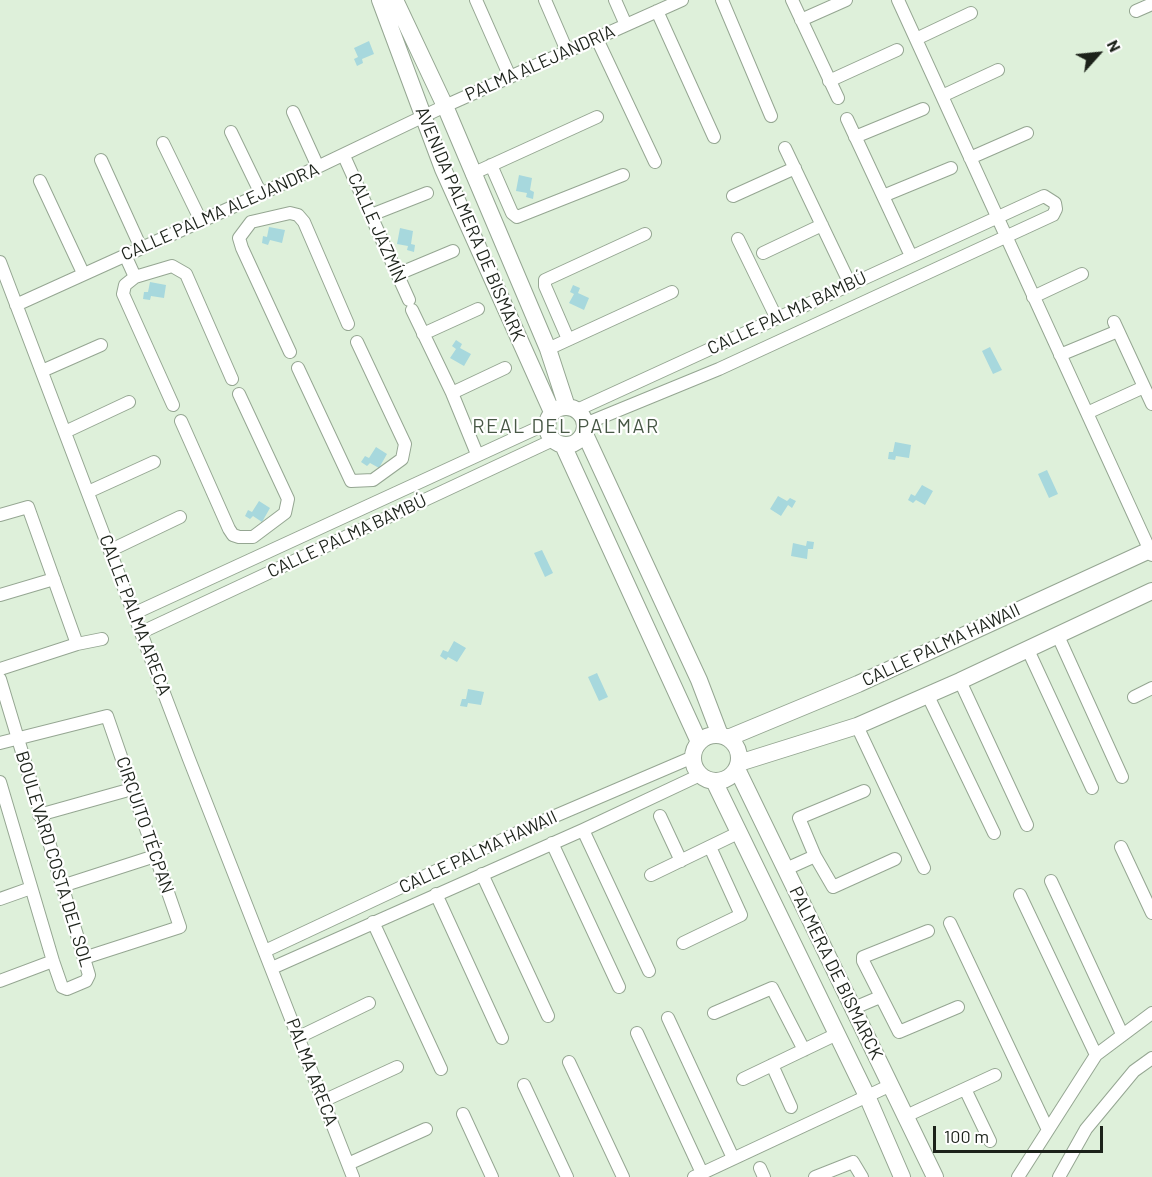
<!DOCTYPE html>
<html>
<head>
<meta charset="utf-8">
<style>
  body { margin:0 }
  #map { position:relative; width:1152px; height:1177px; overflow:hidden; background:#def0da; font-family:Barlow,sans-serif }
  canvas { display:block }
  .north { position:absolute; left:1068px; top:24px; width:60px; height:60px; -webkit-text-stroke:4px #fff; paint-order:stroke; rotate:63deg; font-size:16px; font-weight:700; line-height:24px; text-align:center; color:#1c221a }
  .north::after { content:''; display:block; margin:auto; width:21px; height:27px; background:#1c221a; clip-path:polygon(50% 0,100% 100%,50% 72%,0 100%) }
  .scale { position:absolute; left:933px; top:1126px; width:170px; height:27px; box-sizing:border-box; border:3px solid #1c221a; border-top:0; padding-left:8px; font-size:18px; line-height:21px; white-space:nowrap; color:#1c221a; -webkit-text-stroke:4px #fff; paint-order:stroke }
</style>
</head>
<body>
<div id="map">
<canvas width="1152" height="1177"></canvas>
<div class="north">N</div>
<div class="scale">100 m</div>
</div>
<script>
const ctx = document.querySelector('canvas').getContext('2d');
ctx.lineJoin = 'round';
function fill(path, color) {
  ctx.fillStyle = color;
  ctx.fill(path, 'evenodd');
}
function shape(rows) {
  const path = new Path2D();
  for (const r of rows) {
    if (r.length === 3) {
      path.moveTo(r[0] + r[2], r[1]);
      path.arc(r[0], r[1], r[2], 0, 2 * Math.PI);
      continue;
    }
    path.moveTo(r[0], r[1]);
    for (let i = 2; i < r.length; i += 2) path.lineTo(r[i], r[i + 1]);
  }
  return path;
}
function stroke(path, color, width, dash) {
  ctx.strokeStyle = color;
  ctx.lineWidth = width;
  ctx.lineCap = dash ? 'butt' : 'round';
  ctx.setLineDash(dash || []);
  ctx.stroke(path);
}
function label(font, color, halo, rows, align = 'center') {
  ctx.font = font + ' Barlow,sans-serif';
  ctx.lineWidth = 4.5;
  ctx.setLineDash([]);
  ctx.textBaseline = 'middle';
  ctx.strokeStyle = halo;
  ctx.fillStyle = color;
  for (const [text, x, y, turn = 0] of rows) {
    ctx.save();
    ctx.translate(x, y);
    ctx.rotate((+turn || 0) * Math.PI / 180);
    ctx.textAlign = isNaN(turn) ? turn : align;
    if (halo) ctx.strokeText(text, 0, 0);
    ctx.fillText(text, 0, 0);
    ctx.restore();
  }
}
fill(shape([
  [369,41,374,54,362,59,363,63,357,66,354,59,358,57,354,48],
  [519,175,532,178,530,190,534,192,533,199,526,197,527,193,516,191],
  [269,227,285,230,282,243,270,240,268,245,262,243,263,236,267,237],
  [400,228,413,231,411,244,415,245,414,252,407,250,408,246,397,244],
  [150,282,166,285,164,298,151,296,150,300,143,299,144,292,148,292],
  [573,285,580,288,578,293,589,298,584,310,569,303,574,294,570,292],
  [456,340,462,344,460,348,471,354,464,366,450,358,456,349,452,346],
  [990,347,1002,370,993,374,982,351],
  [895,442,911,445,909,458,896,456,895,460,888,459,889,452,893,452],
  [376,447,387,454,379,468,370,463,367,466,361,462,365,456,369,458],
  [1047,470,1058,494,1049,498,1038,474],
  [922,485,933,491,925,505,916,500,913,503,908,500,911,494,915,496],
  [778,496,787,501,790,498,796,501,792,508,788,505,781,516,770,509],
  [259,501,270,508,262,522,253,516,250,519,245,516,248,510,252,512],
  [807,541,814,542,813,549,808,549,807,559,791,556,793,543,806,546],
  [542,550,553,573,545,577,534,553],
  [454,641,466,648,457,662,448,657,446,660,440,656,443,650,448,652],
  [597,673,608,697,599,701,588,677],
  [468,689,484,692,481,705,468,703,467,707,460,706,462,699,466,699]
]), '#a7d8dd');
const minor = shape([
  [476,0,510,77],
  [545,0,567,51],
  [615,0,626,25],
  [722,0,771,116],
  [792,0,838,98],
  [898,0,1152,555],
  [657,11,714,137],
  [1136,11,1152,4],
  [801,20,846,0],
  [597,39,655,162],
  [916,39,971,13],
  [829,81,897,50],
  [942,96,998,70],
  [293,112,318,167],
  [847,119,911,256],
  [231,132,261,194],
  [855,137,923,109],
  [163,143,201,221],
  [785,148,850,284],
  [344,156,409,300],
  [970,158,1027,133],
  [101,160,141,248],
  [491,165,512,213,517,217,623,175],
  [472,174,597,117],
  [40,181,83,273],
  [733,196,795,168],
  [883,196,951,168],
  [371,215,427,193],
  [251,222,290,213,298,215,304,222,348,324],
  [251,222,239,238,242,248,290,352],
  [738,239,776,317],
  [763,253,822,225],
  [125,255,135,277],
  [0,262,189,759,353,1177],
  [398,274,453,251],
  [1033,297,1082,274],
  [16,305,261,194,445,106,682,0],
  [412,310,452,393,477,454],
  [1114,322,1152,404],
  [423,334,478,309],
  [568,339,545,286,545,280,645,234],
  [548,349,672,292],
  [1060,355,1118,331],
  [298,368,351,481,373,480,402,459,405,444,357,342],
  [42,371,101,345],
  [452,393,505,368],
  [173,405,123,294,125,285,135,277,172,266,186,274,232,379],
  [577,410,1044,196,1055,203,1056,209,1053,215,719,369,585,424],
  [1087,413,1144,387],
  [181,421,229,529,233,535,239,537,253,537,285,513,288,499,239,394],
  [65,432,129,402],
  [88,492,154,462],
  [0,515,28,507,77,644],
  [111,550,180,517],
  [0,595,54,579],
  [135,613,546,424],
  [142,632,553,440],
  [1058,636,1122,777],
  [1028,650,1092,788],
  [0,669,77,644,102,639],
  [0,679,89,975,86,981,67,989,62,987,53,961,0,782],
  [960,681,1027,825],
  [928,696,994,833],
  [1134,697,1152,688],
  [857,726,924,868],
  [0,743,107,716,180,927,84,958],
  [864,791,799,818,815,856,833,887,895,859],
  [39,815,132,789],
  [660,816,681,861],
  [583,830,649,971],
  [552,843,619,987],
  [1121,847,1152,913],
  [786,869,815,856],
  [482,874,548,1016],
  [651,875,740,832],
  [1051,881,1122,1034],
  [62,886,155,856],
  [436,894,502,1038],
  [1020,895,1096,1055],
  [0,899,31,888],
  [373,922,441,1069],
  [950,923,1048,1130],
  [928,931,863,957,863,961,899,1032,958,1007],
  [683,943,741,915,710,847],
  [265,951,534,825,693,757],
  [272,968,583,830,700,775],
  [0,981,53,961],
  [854,1008,880,997],
  [714,1013,772,988,804,1050],
  [668,1018,733,1158],
  [637,1033,702,1173],
  [299,1037,369,1003],
  [569,1062,623,1177],
  [772,1065,791,1107],
  [743,1079,837,1034],
  [524,1085,567,1177],
  [965,1089,990,1141],
  [323,1101,397,1067],
  [463,1114,492,1177],
  [906,1116,995,1075],
  [348,1164,426,1129],
  [760,1168,764,1177],
  [694,1177,891,1085],
  [815,1177,853,1162,862,1177],
  [1018,1177,1096,1055,1152,1013],
  [1059,1177,1086,1129,1134,1071,1152,1058]
]);
const tertiary = shape([
  [380,0,443,169,552,412],
  [395,0,445,106,548,349,567,407],
  [566,426,19],
  [584,432,699,680,720,735],
  [563,445,699,742],
  [716,758,23],
  [728,738,858,684,1152,549],
  [739,763,857,726,960,681,1152,591],
  [737,769,935,1177],
  [714,781,867,1096,902,1177]
]);
stroke(minor, '#95a692', 14);
stroke(tertiary, '#95a692', 18);
stroke(minor, '#fff', 12);
stroke(tertiary, '#fff', 16);
label('18px', '#1c221a', '#fff', [
  ["PALMA ALEJANDRIA",540,63,-24],
  ["CALLE PALMA ALEJANDRA",220,212,-24],
  ["AVENIDA PALMERA DE BISMARK",470,224,67],
  ["CALLE JAZMÍN",377,228,66],
  ["CALLE PALMA BAMBÚ",787,313,-25],
  ["CALLE PALMA BAMBÚ",347,536,-25],
  ["CALLE PALMA ARECA",135,615,69],
  ["CALLE PALMA HAWAII",941,645,-25],
  ["CIRCUITO TÉCPAN",145,825,71],
  ["CALLE PALMA HAWAII",478,852,-25],
  ["BOULEVARD COSTA DEL SOL",54,859,73],
  ["PALMERA DE BISMARCK",836,973,64],
  ["PALMA ARECA",312,1072,69]
]);
ctx.letterSpacing = '1.5px';
label('20px', '#485846', '#fff', [
  ["REAL DEL PALMAR",566,426]
]);
ctx.letterSpacing = '0px';
</script>
</body>
</html>
